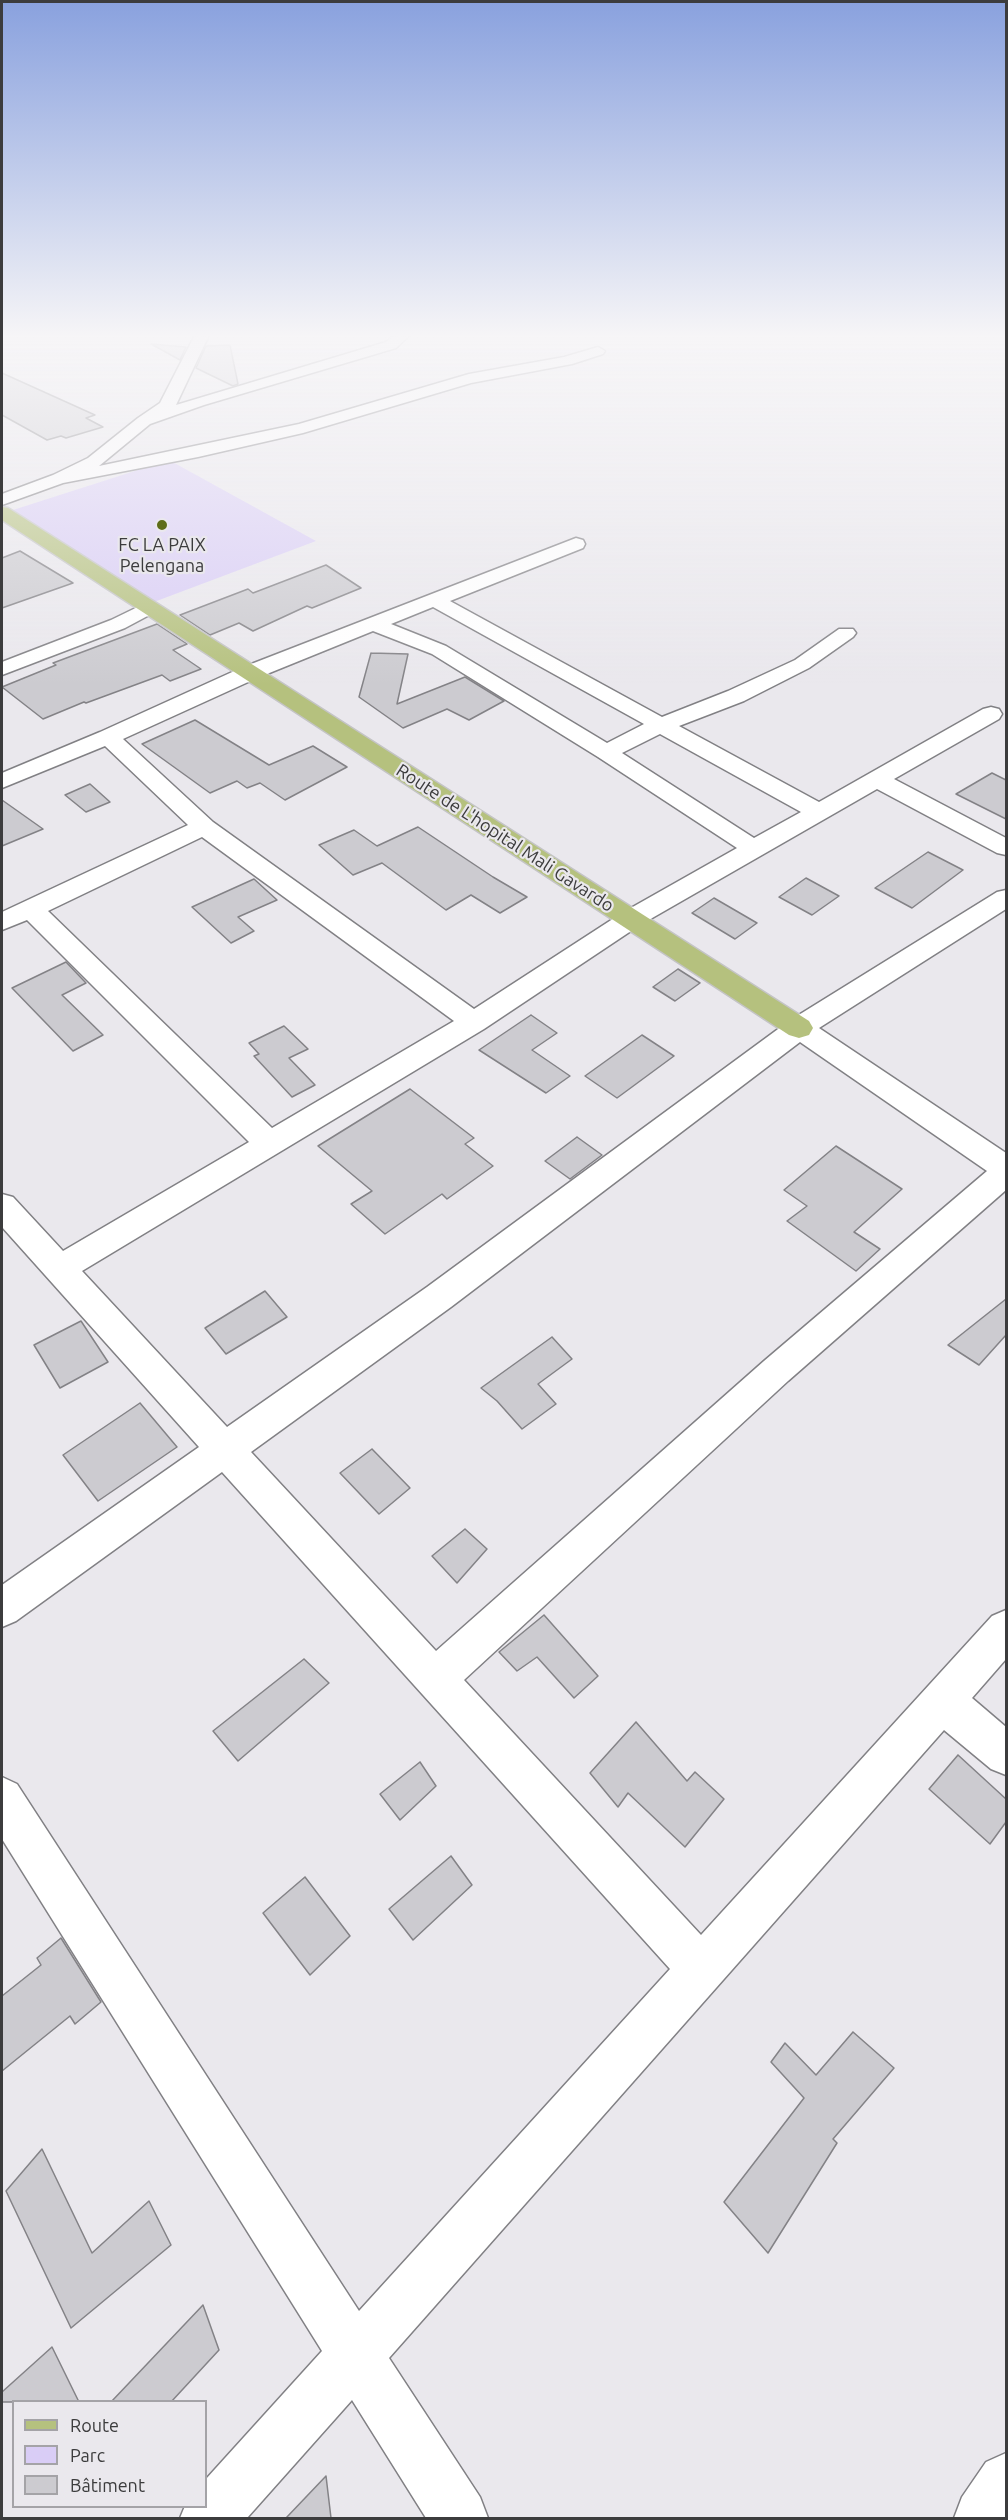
<!DOCTYPE html>
<html>
<head>
<meta charset="utf-8">
<style>
  body { margin:0 }
  #map { position:relative; width:1008px; height:2520px; overflow:hidden; background:#eae8ed; font-family:Ubuntu,sans-serif }
  canvas { display:block }
  .frame { position:absolute; inset:0; border:3px solid #3c3c3d; pointer-events:none }
  .legend { position:absolute; left:12px; top:2400px; width:195px; height:108px; box-sizing:border-box; background:#eae8ed; border:2px solid #a4a3a7; margin:0; padding:8px 10px; list-style:none; font-size:18px; color:#3c3c3d }
  .legend li { display:flex; align-items:center; gap:12px; height:30px }
  .legend b { width:30px; border:2px solid #a4a3a7 }
</style>
</head>
<body>
<div id="map">
<canvas width="1008" height="2520"></canvas>
<div class="frame"></div>
<ul class="legend">
<li><b style="height:8px;background:#b5c17e"></b>Route</li>
<li><b style="height:16px;background:#d9cdf6"></b>Parc</li>
<li><b style="height:16px;background:#cccbd0"></b>Bâtiment</li>
</ul>
</div>
<script>
const ctx = document.querySelector('canvas').getContext('2d');
ctx.lineJoin = 'round';
function fill(path, color) {
  ctx.fillStyle = color;
  ctx.fill(path, 'evenodd');
}
function shape(rows) {
  const path = new Path2D();
  for (const r of rows) {
    path.moveTo(r[0], r[1]);
    for (let i = 2; i < r.length; i += 2) path.lineTo(r[i], r[i + 1]);
  }
  return path;
}
function stroke(path, color, width, dash) {
  ctx.strokeStyle = color;
  ctx.lineWidth = width;
  ctx.lineCap = dash ? 'butt' : 'round';
  ctx.setLineDash(dash || []);
  ctx.stroke(path);
}
function label(font, color, halo, rows, align = 'center') {
  ctx.font = font + ' Ubuntu,sans-serif';
  ctx.lineWidth = 4.5;
  ctx.setLineDash([]);
  ctx.textBaseline = 'middle';
  ctx.strokeStyle = halo;
  ctx.fillStyle = color;
  for (const [text, x, y, turn = 0] of rows) {
    ctx.save();
    ctx.translate(x, y);
    ctx.rotate((+turn || 0) * Math.PI / 180);
    ctx.textAlign = isNaN(turn) ? turn : align;
    if (halo) ctx.strokeText(text, 0, 0);
    ctx.fillText(text, 0, 0);
    ctx.restore();
  }
}
fill(shape([
  [169,460,316,541,154,602,13,510]
]), '#d9cdf6');
const building = shape([
  [151,344,186,347,180,360,151,344],
  [230,345,238,384,233,386,196,368,206,346,230,345],
  [2,373,95,415,86,418,103,427,66,438,61,436,47,440,2,415,2,373],
  [20,551,73,583,2,608,2,558,20,551],
  [326,565,361,588,312,608,307,606,253,631,239,623,210,635,180,615,248,589,253,593,326,565],
  [157,624,187,644,173,650,201,669,170,681,162,675,86,703,84,702,43,719,2,687,56,665,53,663,157,624],
  [371,653,408,654,397,704,465,677,504,701,469,720,447,709,403,728,359,697,371,653],
  [195,720,269,765,313,746,347,767,285,800,260,783,247,788,237,781,210,793,142,744,195,720],
  [992,773,1006,780,1006,819,956,794,992,773],
  [90,784,110,802,86,812,65,795,90,784],
  [2,800,43,829,2,846,2,800],
  [418,827,493,877,527,897,500,913,471,895,446,910,382,863,353,875,319,845,354,830,377,846,418,827],
  [928,852,963,870,912,908,875,888,928,852],
  [806,878,839,896,812,915,779,897,806,878],
  [254,879,277,900,238,917,254,931,231,943,192,907,254,879],
  [714,898,757,923,735,939,692,913,714,898],
  [66,962,86,983,62,995,103,1035,73,1051,12,988,66,962],
  [678,969,700,983,675,1001,653,987,678,969],
  [531,1015,557,1033,532,1050,570,1076,546,1093,479,1050,531,1015],
  [284,1026,308,1049,289,1058,315,1085,292,1097,254,1056,259,1054,249,1043,284,1026],
  [642,1035,674,1056,617,1098,585,1076,642,1035],
  [410,1089,474,1138,465,1144,493,1166,447,1199,442,1194,385,1234,351,1204,372,1191,318,1146,410,1089],
  [577,1137,602,1155,570,1179,545,1161,577,1137],
  [836,1146,902,1189,854,1232,880,1249,856,1271,787,1221,807,1206,784,1190,836,1146],
  [265,1291,287,1317,226,1354,205,1328,265,1291],
  [1006,1299,1006,1335,979,1365,948,1345,1006,1299],
  [81,1321,108,1362,60,1388,34,1345,81,1321],
  [552,1337,572,1359,538,1384,556,1404,522,1429,497,1401,481,1388,552,1337],
  [140,1403,177,1447,98,1501,63,1455,140,1403],
  [372,1449,410,1488,379,1514,340,1473,372,1449],
  [465,1529,487,1549,457,1583,432,1556,465,1529],
  [544,1615,598,1676,574,1698,537,1657,517,1671,499,1652,544,1615],
  [304,1659,329,1683,238,1761,213,1731,304,1659],
  [636,1722,687,1781,695,1772,724,1799,685,1847,628,1793,618,1807,590,1773,636,1722],
  [958,1755,1006,1799,1006,1822,990,1844,929,1789,958,1755],
  [420,1762,436,1786,400,1820,380,1794,420,1762],
  [451,1856,472,1885,413,1940,389,1909,451,1856],
  [305,1877,350,1936,310,1975,263,1913,305,1877],
  [61,1938,101,2002,75,2024,70,2016,2,2071,2,1996,41,1965,37,1958,61,1938],
  [853,2032,894,2068,833,2139,837,2143,768,2253,724,2202,804,2098,771,2062,785,2043,816,2075,853,2032],
  [42,2149,92,2253,149,2201,171,2245,71,2328,6,2191,42,2149],
  [203,2305,219,2350,171,2402,111,2402,203,2305],
  [52,2347,79,2402,2,2402,2,2392,52,2347],
  [326,2476,331,2518,286,2518,326,2476]
]);
fill(building, '#cccbd0');
stroke(building, '#838286', 1.5);
const minor = shape([
  [196,333,210,333,176,405,386,342,397,333,412,333,396,348,204,405,150,424,99,466,299,424,469,374,564,357,598,347,605,351,603,354,572,364,471,383,303,433,198,457,63,483,2,505,2,494,53,475,88,458,138,418,160,403,196,333],
  [576,538,583,540,585,544,583,548,450,601,662,717,728,691,795,660,839,629,853,629,856,633,853,637,809,668,744,701,679,726,819,802,983,709,991,707,999,709,1002,714,999,719,894,779,1006,838,1006,855,997,853,877,789,640,925,484,1029,82,1271,227,1427,427,1287,789,1021,997,892,1006,890,1006,909,819,1028,1006,1153,1006,1190,788,1381,464,1680,701,1935,992,1616,1006,1610,1006,1659,972,1698,1006,1727,1006,1775,991,1769,944,1730,389,2358,480,2497,488,2518,426,2518,352,2400,247,2518,180,2518,185,2506,206,2506,206,2479,322,2351,2,1839,2,1777,17,1784,359,2311,670,1969,222,1472,16,1621,2,1627,2,1585,199,1447,2,1227,2,1194,13,1197,63,1251,249,1142,27,920,2,930,2,912,188,825,105,746,2,788,2,773,100,732,241,668,576,538],
  [433,607,644,724,607,743,446,646,391,624,433,607],
  [373,631,432,654,598,757,737,848,622,913,474,1009,213,822,123,739,257,678,373,631],
  [660,734,801,812,754,838,622,753,660,734],
  [202,837,454,1021,272,1128,48,911,202,837],
  [800,1042,987,1171,764,1361,436,1651,251,1452,451,1307,800,1042],
  [148,602,155,604,158,608,155,612,125,628,2,675,2,662,111,620,148,602],
  [1006,2453,1006,2518,954,2518,962,2497,986,2462,1006,2453]
]);
const major = shape([
  [2,507,8,508,809,1021,813,1028,809,1035,799,1038,789,1035,2,520,2,507]
]);
stroke(minor, '#818084', 3);
stroke(major, '#c4c4c5', 3);
fill(minor, '#fff');
fill(major, '#b5c17e');
const sky = ctx.createLinearGradient(0, 0, 0, 685);
sky.addColorStop(0, '#89a1de');
sky.addColorStop(0.49, '#f6f5f7');
sky.addColorStop(1, '#f6f5f700');
ctx.fillStyle = sky;
ctx.fillRect(0, 0, 1008, 685);
for (const [x, y, r, color] of [
  [162,525,6,"#5e6d18"]
]) {
  const dot = new Path2D();
  dot.arc(x, y, r, 0, 2 * Math.PI);
  ctx.fillStyle = color;
  ctx.fill(dot);
  stroke(dot, '#eae8ed', 2);
}
label('18px', '#3c3c3d', '#eae8ed', [
  ["FC LA PAIX",162,545],
  ["Pelengana",162,566]
]);
label('18px', '#3c3c3d', '#eae8ed', [
  ["Route de L'hopital Mali Gavardo",505,838,33]
]);
</script>
</body>
</html>
